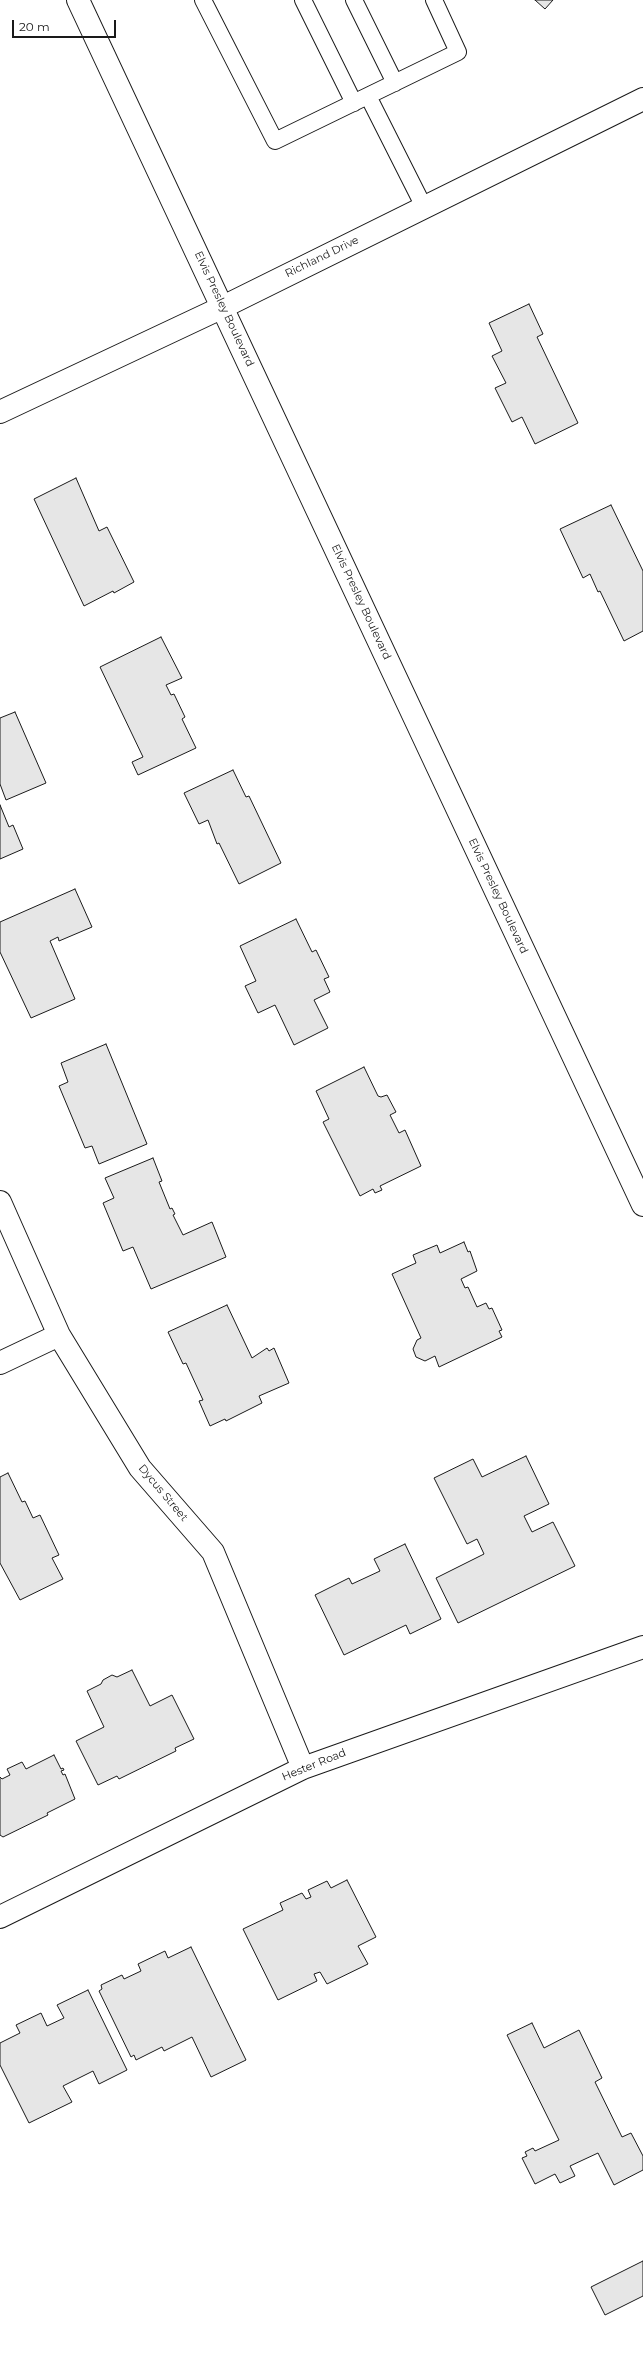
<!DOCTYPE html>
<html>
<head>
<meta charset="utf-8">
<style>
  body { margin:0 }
  #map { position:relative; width:643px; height:2365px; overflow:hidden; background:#fff; font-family:Montserrat,sans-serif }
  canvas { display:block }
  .scale { position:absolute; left:12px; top:20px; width:104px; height:18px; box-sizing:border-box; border:2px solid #1a1a1a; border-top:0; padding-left:5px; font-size:12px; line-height:14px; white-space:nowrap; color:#1a1a1a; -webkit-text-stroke:3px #fff; paint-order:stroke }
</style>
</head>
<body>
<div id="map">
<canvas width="643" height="2365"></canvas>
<div class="scale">20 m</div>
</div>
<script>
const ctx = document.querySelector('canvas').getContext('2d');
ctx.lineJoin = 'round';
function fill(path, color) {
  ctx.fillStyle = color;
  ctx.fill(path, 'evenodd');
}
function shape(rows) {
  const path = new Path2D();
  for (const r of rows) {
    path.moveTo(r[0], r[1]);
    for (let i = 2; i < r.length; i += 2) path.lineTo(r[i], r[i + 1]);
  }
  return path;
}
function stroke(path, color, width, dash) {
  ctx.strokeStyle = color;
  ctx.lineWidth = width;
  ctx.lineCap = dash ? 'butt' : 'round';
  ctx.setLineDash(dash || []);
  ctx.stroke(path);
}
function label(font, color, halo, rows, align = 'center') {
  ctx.font = font + ' Montserrat,sans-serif';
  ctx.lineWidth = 3;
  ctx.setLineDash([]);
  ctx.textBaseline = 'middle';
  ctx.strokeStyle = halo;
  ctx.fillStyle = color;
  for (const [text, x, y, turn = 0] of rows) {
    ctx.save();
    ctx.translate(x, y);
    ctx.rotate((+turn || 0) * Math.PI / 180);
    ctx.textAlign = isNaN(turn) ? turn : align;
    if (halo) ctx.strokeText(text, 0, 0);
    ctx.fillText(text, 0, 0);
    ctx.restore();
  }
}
const building = shape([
  [535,0,553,0,545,9,535,0],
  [529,304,543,334,537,337,578,423,535,444,522,417,512,422,495,388,506,383,492,356,502,351,489,323,529,304],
  [76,478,99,531,107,527,134,582,114,593,113,591,84,606,34,499,76,478],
  [611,505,643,571,643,631,624,641,600,591,598,592,590,574,583,578,560,529,611,505],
  [161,637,182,678,166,685,171,695,174,694,185,717,182,719,196,748,138,775,132,762,143,757,100,667,161,637],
  [15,712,46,783,6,800,0,784,0,718,15,712],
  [233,770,246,797,249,796,281,863,239,884,219,843,217,844,208,820,199,824,184,793,233,770],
  [0,805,9,827,13,825,23,849,0,859,0,805],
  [75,889,92,927,59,941,58,937,50,941,75,999,31,1018,0,952,0,922,75,889],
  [296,919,312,952,316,950,329,977,324,979,330,992,314,1000,328,1028,294,1045,275,1005,258,1013,245,986,256,981,240,946,296,919],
  [106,1044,147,1144,99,1164,92,1146,85,1148,59,1086,68,1082,61,1063,106,1044],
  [364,1067,378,1096,381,1097,387,1095,396,1112,390,1115,399,1133,405,1130,421,1166,380,1186,382,1190,375,1193,373,1189,360,1196,323,1122,329,1119,316,1091,364,1067],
  [153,1158,162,1181,159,1182,170,1209,172,1208,175,1214,173,1215,183,1235,212,1222,226,1257,151,1289,133,1247,123,1251,103,1203,114,1198,105,1178,153,1158],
  [464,1242,468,1252,470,1251,477,1271,461,1279,465,1288,468,1287,477,1307,486,1303,489,1309,492,1308,502,1330,499,1331,502,1337,439,1367,435,1356,425,1361,416,1357,413,1349,417,1340,421,1338,392,1274,416,1263,413,1255,437,1245,440,1253,464,1242],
  [227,1305,252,1358,267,1348,269,1351,274,1348,289,1383,259,1396,262,1403,226,1421,225,1419,210,1426,199,1401,203,1400,186,1363,183,1364,168,1332,227,1305],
  [526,1456,549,1504,524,1516,532,1532,553,1522,575,1566,458,1623,436,1578,484,1554,477,1539,467,1544,434,1478,473,1459,482,1477,526,1456],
  [8,1473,22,1502,25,1501,33,1518,40,1515,59,1555,52,1558,63,1579,20,1600,0,1563,0,1477,8,1473],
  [405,1544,441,1619,410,1634,406,1625,344,1655,315,1595,349,1578,352,1584,380,1571,374,1559,405,1544],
  [132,1670,150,1706,172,1695,194,1739,175,1748,176,1751,119,1779,117,1776,98,1785,76,1741,104,1727,87,1691,101,1684,103,1680,112,1675,117,1677,132,1670],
  [54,1755,61,1769,63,1768,64,1770,61,1771,63,1775,65,1774,75,1799,47,1813,48,1815,3,1837,0,1835,0,1777,2,1779,10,1775,7,1769,22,1762,26,1769,54,1755],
  [347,1880,376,1937,358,1946,368,1964,327,1984,320,1972,314,1974,317,1981,278,2000,243,1929,283,1910,280,1903,302,1893,306,1899,311,1897,308,1890,327,1881,331,1888,347,1880],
  [191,1947,246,2060,211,2077,192,2037,164,2051,162,2047,136,2060,134,2055,131,2057,99,1991,102,1989,101,1985,122,1975,124,1979,141,1971,138,1964,165,1951,168,1958,191,1947],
  [88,1990,127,2070,99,2084,93,2071,63,2086,72,2102,29,2123,0,2065,0,2043,20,2033,16,2025,41,2013,47,2026,64,2018,57,2005,88,1990],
  [532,2023,544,2048,579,2030,602,2078,595,2082,622,2137,631,2133,643,2156,643,2170,614,2185,598,2153,570,2166,575,2176,560,2183,555,2174,535,2184,522,2158,527,2156,525,2152,533,2148,535,2151,559,2140,507,2035,532,2023],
  [643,2261,643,2296,605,2315,591,2287,643,2261]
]);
fill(building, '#e6e6e6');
stroke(building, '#1a1a1a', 1);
const service = shape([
  [203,0,275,141,458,52,434,0],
  [303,0,354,103],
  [354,0,395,83],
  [368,96,424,207]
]);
const minor = shape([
  [0,412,223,307,643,99],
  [0,1202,59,1335,140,1468,213,1552,303,1768],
  [0,1363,59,1335],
  [0,1917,303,1768,643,1647]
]);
const primary = shape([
  [78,0,643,1205]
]);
stroke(service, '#1a1a1a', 18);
stroke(minor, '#1a1a1a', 24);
stroke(primary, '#1a1a1a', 24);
stroke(service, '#fff', 16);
stroke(minor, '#fff', 22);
stroke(primary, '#fff', 22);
label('11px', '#1a1a1a', '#fff', [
  ["Richland Drive",322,257,-26],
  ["Elvis Presley Boulevard",224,309,65],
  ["Elvis Presley Boulevard",361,602,65],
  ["Elvis Presley Boulevard",498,896,65],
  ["Dycus Street",163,1493,50],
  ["Hester Road",314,1765,-22]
]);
</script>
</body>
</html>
